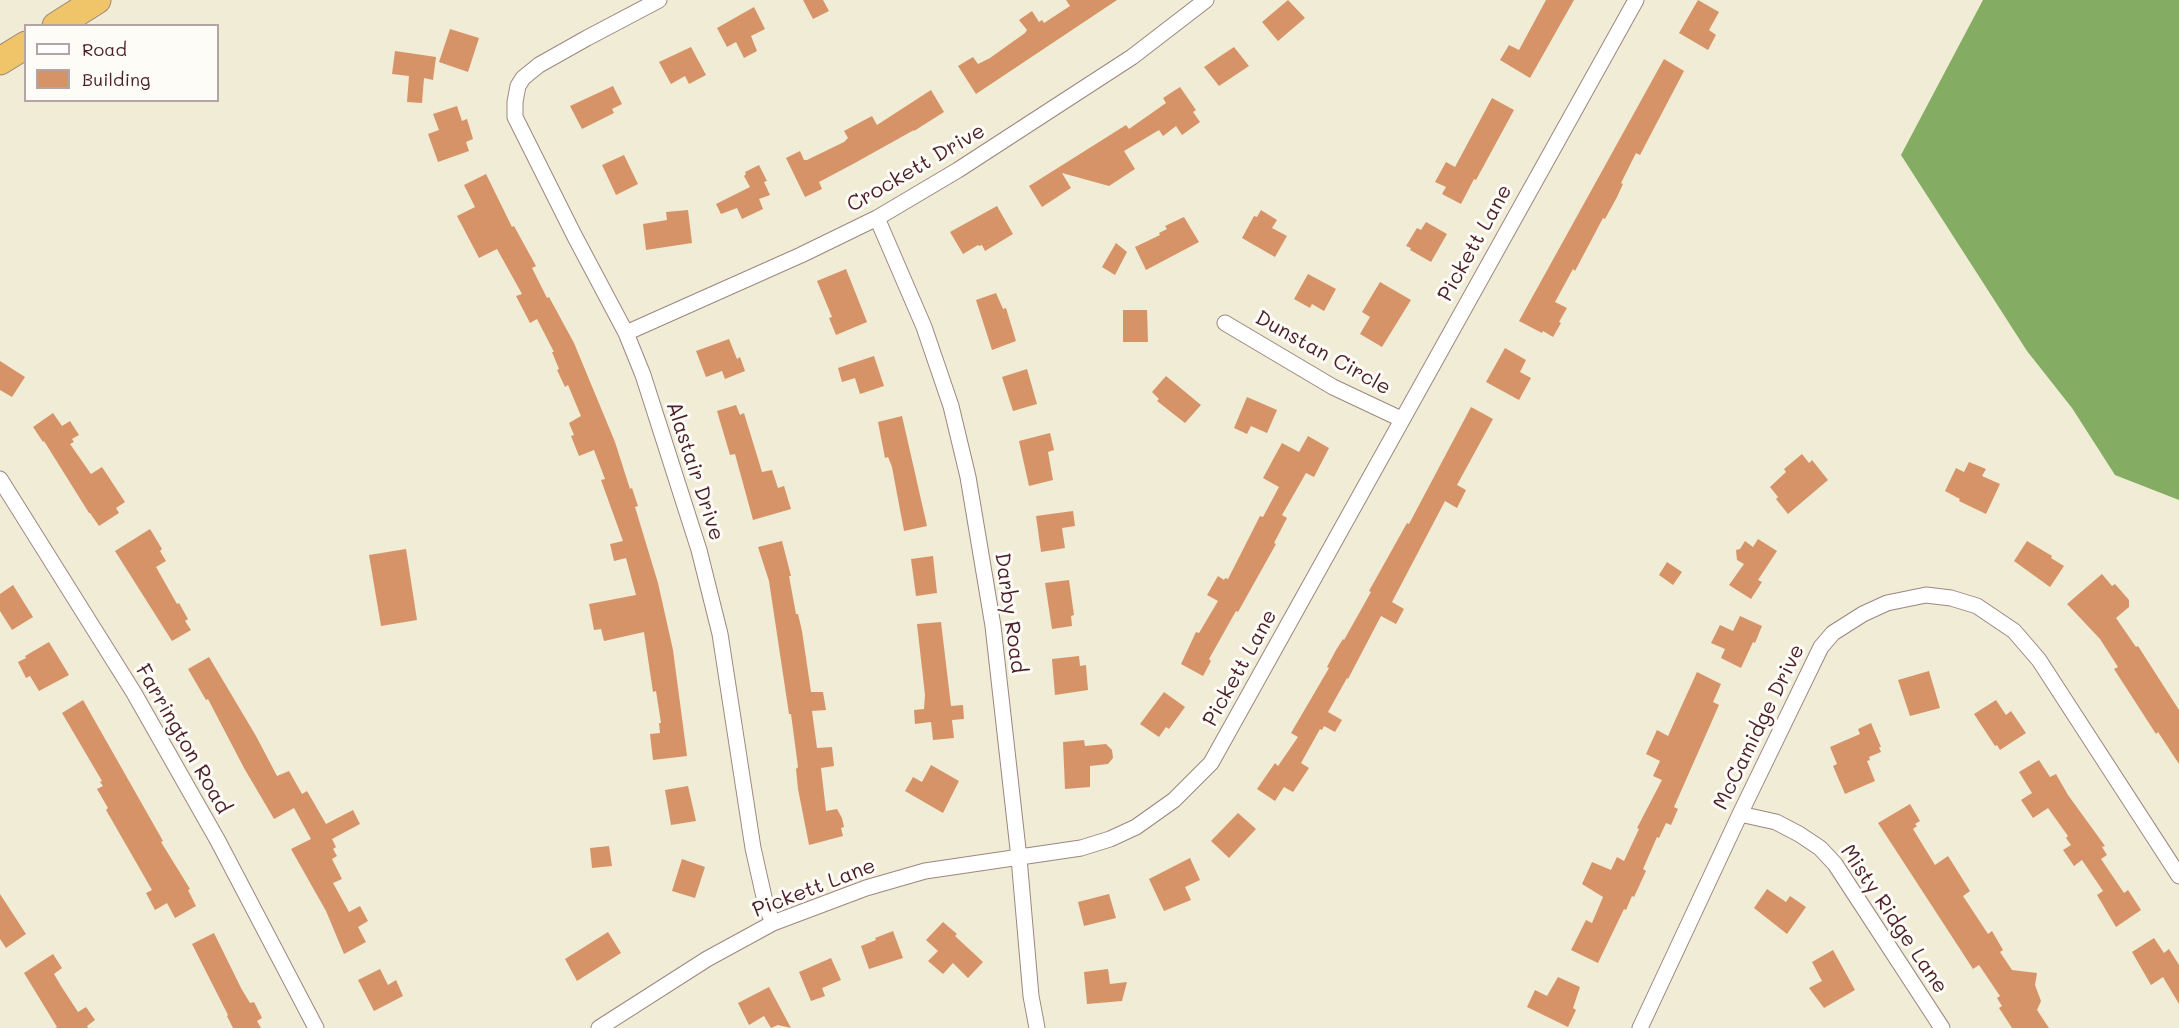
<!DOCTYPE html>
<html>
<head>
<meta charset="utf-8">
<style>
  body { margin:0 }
  #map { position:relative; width:2179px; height:1028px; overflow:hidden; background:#f0ecd5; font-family:Mali,sans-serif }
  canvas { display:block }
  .legend { position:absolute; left:24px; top:24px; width:195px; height:78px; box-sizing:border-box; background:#fdfcf7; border:2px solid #b5a4a5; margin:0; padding:8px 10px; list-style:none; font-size:18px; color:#4a1f2b }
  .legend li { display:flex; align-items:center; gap:12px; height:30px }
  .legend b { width:30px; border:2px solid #b5a4a5 }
</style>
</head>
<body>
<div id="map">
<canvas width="2179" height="1028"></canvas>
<ul class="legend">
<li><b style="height:8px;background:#fff"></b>Road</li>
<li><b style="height:16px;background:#d79368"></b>Building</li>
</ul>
</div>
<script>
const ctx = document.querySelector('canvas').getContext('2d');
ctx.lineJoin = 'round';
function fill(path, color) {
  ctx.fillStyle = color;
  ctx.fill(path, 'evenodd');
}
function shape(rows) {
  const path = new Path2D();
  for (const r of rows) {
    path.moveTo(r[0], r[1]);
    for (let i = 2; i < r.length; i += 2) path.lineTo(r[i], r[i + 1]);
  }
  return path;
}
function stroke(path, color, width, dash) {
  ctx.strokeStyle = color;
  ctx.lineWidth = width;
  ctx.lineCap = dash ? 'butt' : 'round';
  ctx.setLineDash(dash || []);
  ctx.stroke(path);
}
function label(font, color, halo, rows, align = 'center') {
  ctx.font = font + ' Mali,sans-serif';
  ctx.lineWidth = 6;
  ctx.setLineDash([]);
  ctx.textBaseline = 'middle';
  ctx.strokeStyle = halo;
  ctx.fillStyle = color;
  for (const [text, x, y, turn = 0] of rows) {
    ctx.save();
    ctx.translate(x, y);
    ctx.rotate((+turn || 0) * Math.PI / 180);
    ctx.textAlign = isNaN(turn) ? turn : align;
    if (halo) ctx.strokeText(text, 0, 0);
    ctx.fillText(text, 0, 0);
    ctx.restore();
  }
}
fill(shape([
  [1983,0,2179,0,2179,500,2115,475,2072,408,2027,351,1901,155]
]), '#84ac62');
fill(shape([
  [803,0,823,0,829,11,813,19],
  [1066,0,1117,0,976,94,958,66,973,57,978,64,990,58,1025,33,1027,30,1019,20,1032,11,1039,22,1042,20,1044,23,1070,6],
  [1288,0,1305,18,1278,41,1262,22],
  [1546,0,1574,0,1530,78,1500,60,1509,45,1519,50],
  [1698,0,1719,12,1709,30,1716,35,1708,50,1679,33],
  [754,7,765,29,751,36,757,51,744,58,736,42,727,47,717,28],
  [450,29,479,38,468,72,439,62],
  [691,47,706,75,689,84,685,76,671,84,659,62],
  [1234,47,1249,66,1219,86,1204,67],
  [395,51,436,57,433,80,424,78,422,103,407,102,409,76,392,74],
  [1664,59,1684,71,1640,155,1636,153,1621,183,1623,184,1617,197,1605,219,1603,218,1575,271,1573,269,1555,302,1567,308,1559,322,1561,323,1553,337,1543,331,1542,333,1519,321],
  [613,86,622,104,612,109,614,113,582,129,570,106],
  [1180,87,1196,110,1193,112,1200,122,1182,135,1176,126,1163,136,1159,130,1124,151,1135,169,1109,186,1062,173,1071,188,1042,207,1029,186,1126,125,1129,129,1166,103,1163,98],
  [931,90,944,112,914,131,914,130,853,164,819,182,822,189,805,197,786,158,800,151,804,160,807,160,844,142,848,138,844,131,872,116,877,125],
  [1492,98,1514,110,1476,180,1474,179,1461,204,1442,194,1446,187,1435,182,1446,162,1455,167],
  [457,106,462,121,467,119,473,139,466,142,469,151,438,162,428,134,439,130,433,114],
  [624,155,638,184,616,195,602,165],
  [759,165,767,181,764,182,770,195,759,199,763,209,742,219,737,208,721,214,716,204,750,187,744,176,746,174,745,172],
  [486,174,512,227,514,226,536,266,532,268,547,298,549,297,574,343,615,442,630,489,632,488,638,506,635,507,658,583,673,650,687,756,653,760,650,734,660,733,659,723,661,723,656,691,653,692,644,632,604,641,601,629,594,630,589,604,636,595,626,558,614,561,610,544,623,541,601,480,605,479,594,450,579,456,571,436,574,435,569,423,581,416,568,385,565,387,557,370,559,369,552,352,554,352,537,319,530,323,516,296,522,294,497,249,479,258,457,216,475,207,464,185],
  [997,206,1013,234,985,251,982,245,979,246,978,245,963,254,950,232],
  [688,210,692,243,646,250,643,224,667,220,666,212],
  [1261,210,1277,220,1272,228,1287,236,1275,257,1242,238,1254,216,1257,217],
  [1184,217,1199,242,1146,270,1135,247,1160,235,1159,233,1167,229,1165,226],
  [1426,222,1447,234,1431,262,1410,250,1411,248,1406,246,1417,228,1421,230],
  [1116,243,1127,252,1115,275,1102,267],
  [846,269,867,322,836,335,829,318,832,317,817,281],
  [1308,274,1336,289,1324,311,1312,304,1310,308,1294,299],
  [1380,282,1411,300,1382,347,1360,334,1370,317,1362,312],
  [996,293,1003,309,1006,308,1016,341,992,350,976,300],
  [1123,310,1147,310,1148,342,1123,342],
  [729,339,737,359,740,357,745,371,725,379,722,371,706,377,696,351],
  [1505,348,1526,360,1520,372,1531,378,1519,400,1486,382],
  [874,356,884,386,860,394,855,378,842,382,838,368],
  [0,361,25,377,12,397,0,390],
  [1027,369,1037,404,1013,411,1002,377],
  [1166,376,1201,405,1185,423,1157,401,1159,399,1152,392],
  [1247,397,1277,410,1267,433,1251,426,1247,434,1234,428],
  [736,405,740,415,744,413,762,472,772,470,778,488,784,486,791,509,753,520,735,454,730,455,717,411],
  [1471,407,1493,419,1457,485,1466,490,1457,508,1445,501,1392,602,1404,609,1396,624,1381,616,1348,679,1347,678,1328,712,1342,720,1335,732,1324,726,1322,730,1320,729,1301,763,1309,768,1293,792,1284,787,1275,801,1257,789,1275,763,1278,766,1298,737,1291,733,1329,668,1327,667,1336,650,1343,639,1344,640,1371,592,1369,591,1407,523,1409,524],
  [53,413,62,426,70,421,79,435,72,439,74,442,70,444,91,474,102,467,125,502,116,508,119,513,99,526,90,513,89,513,44,441,43,442,33,427],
  [902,416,927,526,904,531,892,467,888,457,885,458,878,422],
  [1050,433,1054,450,1048,452,1053,480,1029,486,1019,441],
  [1308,436,1329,448,1314,477,1306,473,1282,515,1287,518,1274,543,1276,544,1238,612,1236,611,1209,659,1211,661,1203,676,1181,664,1196,632,1199,633,1218,601,1207,595,1218,576,1224,580,1225,578,1228,579,1260,516,1263,517,1279,487,1263,478,1282,443,1299,452],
  [1802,454,1809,463,1812,460,1828,480,1788,514,1776,499,1778,497,1770,487,1786,472,1784,469],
  [1969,462,1986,469,1982,476,2000,484,1986,514,1959,501,1960,499,1945,491,1956,468,1964,472],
  [1073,511,1075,526,1062,528,1065,548,1041,552,1036,516],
  [150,529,162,549,160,551,166,561,156,567,177,604,179,603,188,619,185,621,191,630,172,641,115,551],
  [1758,539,1777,551,1758,580,1762,582,1751,599,1729,585,1744,564,1737,560,1736,550,1740,549,1745,541,1753,547],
  [782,541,791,576,789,576,796,614,798,614,802,631,811,692,823,692,826,710,812,711,817,748,832,747,834,766,821,768,826,811,837,809,842,818,844,827,841,828,843,836,809,845,798,789,796,769,798,767,791,714,789,714,769,581,758,547],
  [2027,541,2052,556,2051,558,2064,566,2050,587,2014,561],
  [406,549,417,620,381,626,369,555],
  [933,556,937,593,916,596,911,559],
  [1667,562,1682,572,1673,585,1659,575],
  [2102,574,2112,586,2115,584,2129,600,2129,607,2116,618,2136,647,2138,646,2179,710,2179,764,2158,732,2156,734,2114,669,2118,667,2100,639,2067,604],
  [1069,580,1074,615,1071,616,1072,626,1052,629,1045,583],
  [13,585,33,617,12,630,0,611,0,594],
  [1740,616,1762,626,1755,643,1753,642,1741,668,1721,658,1725,649,1711,643,1720,625,1733,631],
  [941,622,951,706,963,705,964,719,952,720,954,738,933,740,931,722,915,724,914,710,924,709,925,695,917,624],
  [49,642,69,675,39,691,30,676,26,678,18,662,26,658,25,656],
  [1079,656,1080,666,1086,665,1088,690,1055,695,1052,659],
  [209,657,256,736,277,776,289,771,302,794,307,791,326,824,353,810,360,824,332,839,336,847,333,849,337,856,332,859,342,879,333,883,349,912,360,906,368,921,358,927,366,942,344,954,326,911,291,849,311,839,294,808,274,819,244,768,208,699,206,700,188,669],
  [1929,671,1940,708,1910,716,1898,680],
  [1697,672,1721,684,1713,702,1719,705,1674,807,1678,809,1671,825,1666,823,1659,838,1657,837,1643,869,1646,871,1634,897,1632,896,1626,910,1624,909,1598,963,1571,950,1586,920,1592,923,1603,897,1582,884,1592,862,1611,870,1617,857,1624,861,1639,829,1637,828,1662,780,1653,776,1660,761,1646,754,1657,730,1668,736],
  [1164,692,1185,707,1169,729,1166,727,1159,737,1140,724],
  [83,700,163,841,161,842,190,889,188,890,196,906,175,918,167,903,155,910,146,893,152,890,106,810,108,808,97,789,103,786,100,782,102,781,62,713],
  [1996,700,2006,715,2011,711,2026,733,2000,750,1997,745,1995,746,1974,714],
  [1871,723,1881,747,1879,747,1881,752,1869,757,1870,760,1867,761,1875,781,1845,794,1833,766,1837,764,1830,747,1860,734,1858,729],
  [1084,740,1085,746,1106,744,1112,750,1113,758,1108,764,1090,766,1090,787,1065,789,1063,742],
  [2039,760,2050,777,2056,774,2068,795,2105,846,2102,847,2107,855,2101,859,2124,893,2128,890,2141,910,2116,927,2097,895,2103,891,2082,860,2074,866,2063,850,2071,845,2066,838,2068,836,2048,808,2033,818,2021,800,2032,793,2019,772],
  [931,765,959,781,943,813,905,791,913,777,922,782],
  [688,786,696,821,671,825,665,790],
  [1910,804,1920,821,1915,824,1917,826,1913,829,1935,865,1948,856,1970,891,1963,896,1988,934,1992,931,2003,950,2000,952,2012,970,2037,973,2035,985,2041,1001,2037,1010,2049,1028,2012,1028,1999,1008,2002,1006,1997,998,2000,996,1979,965,1973,969,1878,823],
  [1238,813,1256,829,1229,858,1211,841],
  [609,846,612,866,592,868,590,848],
  [1190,858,1200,880,1185,887,1191,900,1164,911,1149,879],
  [682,859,705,867,695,898,672,891],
  [1767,889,1786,902,1790,896,1806,907,1787,934,1754,908],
  [0,894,26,934,6,948,0,939],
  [1109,894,1116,918,1084,926,1078,902],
  [943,922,957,934,955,936,983,962,968,978,953,963,943,974,928,961,938,951,926,940],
  [893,931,903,958,869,969,861,946,876,940,875,938],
  [608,932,621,953,577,981,565,959],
  [214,933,241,988,250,1003,254,1002,262,1018,257,1021,261,1028,233,1028,227,1016,228,1015,192,944],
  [2154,938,2164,953,2169,949,2179,965,2179,1004,2163,977,2151,985,2132,952],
  [1833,950,1855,990,1824,1008,1809,988,1822,981,1812,962],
  [53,954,62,968,54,974,61,986,78,1012,86,1007,95,1020,87,1026,88,1028,55,1028,57,1027,24,973],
  [831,958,841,980,822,988,825,996,811,1001,799,972],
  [380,969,388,985,396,980,403,996,374,1011,358,980],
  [1108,969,1110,984,1127,982,1122,1001,1087,1004,1084,972],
  [1558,977,1580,987,1573,1008,1576,1010,1568,1027,1527,1007,1535,990,1547,996],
  [769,987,791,1028,778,1025,771,1028,764,1016,749,1025,738,1003]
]), '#d79368');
const minor = shape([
  [659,0,587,38,539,65,523,78,518,86,515,102,515,117,574,235,626,333,643,375,699,550,720,634,753,848,766,906,773,923],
  [877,218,924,327,951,406,968,477,993,626,1019,858,1031,996,1037,1028],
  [1225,323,1333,387,1401,419],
  [626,333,801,255,877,218,958,170,1132,57,1206,0],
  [0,479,134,693,218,841,316,1028],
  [1740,814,1776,822,1799,834,1820,848,1835,864,1942,1028],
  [599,1028,707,959,773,923,866,888,925,871,1081,848,1110,839,1136,827,1174,800,1211,763,1636,0],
  [1640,1028,1740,814,1821,647,1833,633,1863,614,1887,603,1926,595,1951,598,1977,606,2014,631,2039,660,2179,876]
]);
const motorway = shape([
  [56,26,97,0],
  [0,61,26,45]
]);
stroke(minor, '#9d8680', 17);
stroke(motorway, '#9d8680', 29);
stroke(minor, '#fff', 15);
stroke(motorway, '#f0c469', 27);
label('21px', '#4a1f2b', '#fdfcf7', [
  ["Crockett Drive",916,168,-30],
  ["Pickett Lane",1475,243,-61],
  ["Dunstan Circle",1323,353,29],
  ["Alastair Drive",695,471,72],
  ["Darby Road",1010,613,82],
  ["Pickett Lane",1240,668,-61],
  ["McCamidge Drive",1759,727,-64],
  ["Farrington Road",183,739,60],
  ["Pickett Lane",814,888,-21],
  ["Misty Ridge Lane",1894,919,56]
]);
</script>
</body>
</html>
